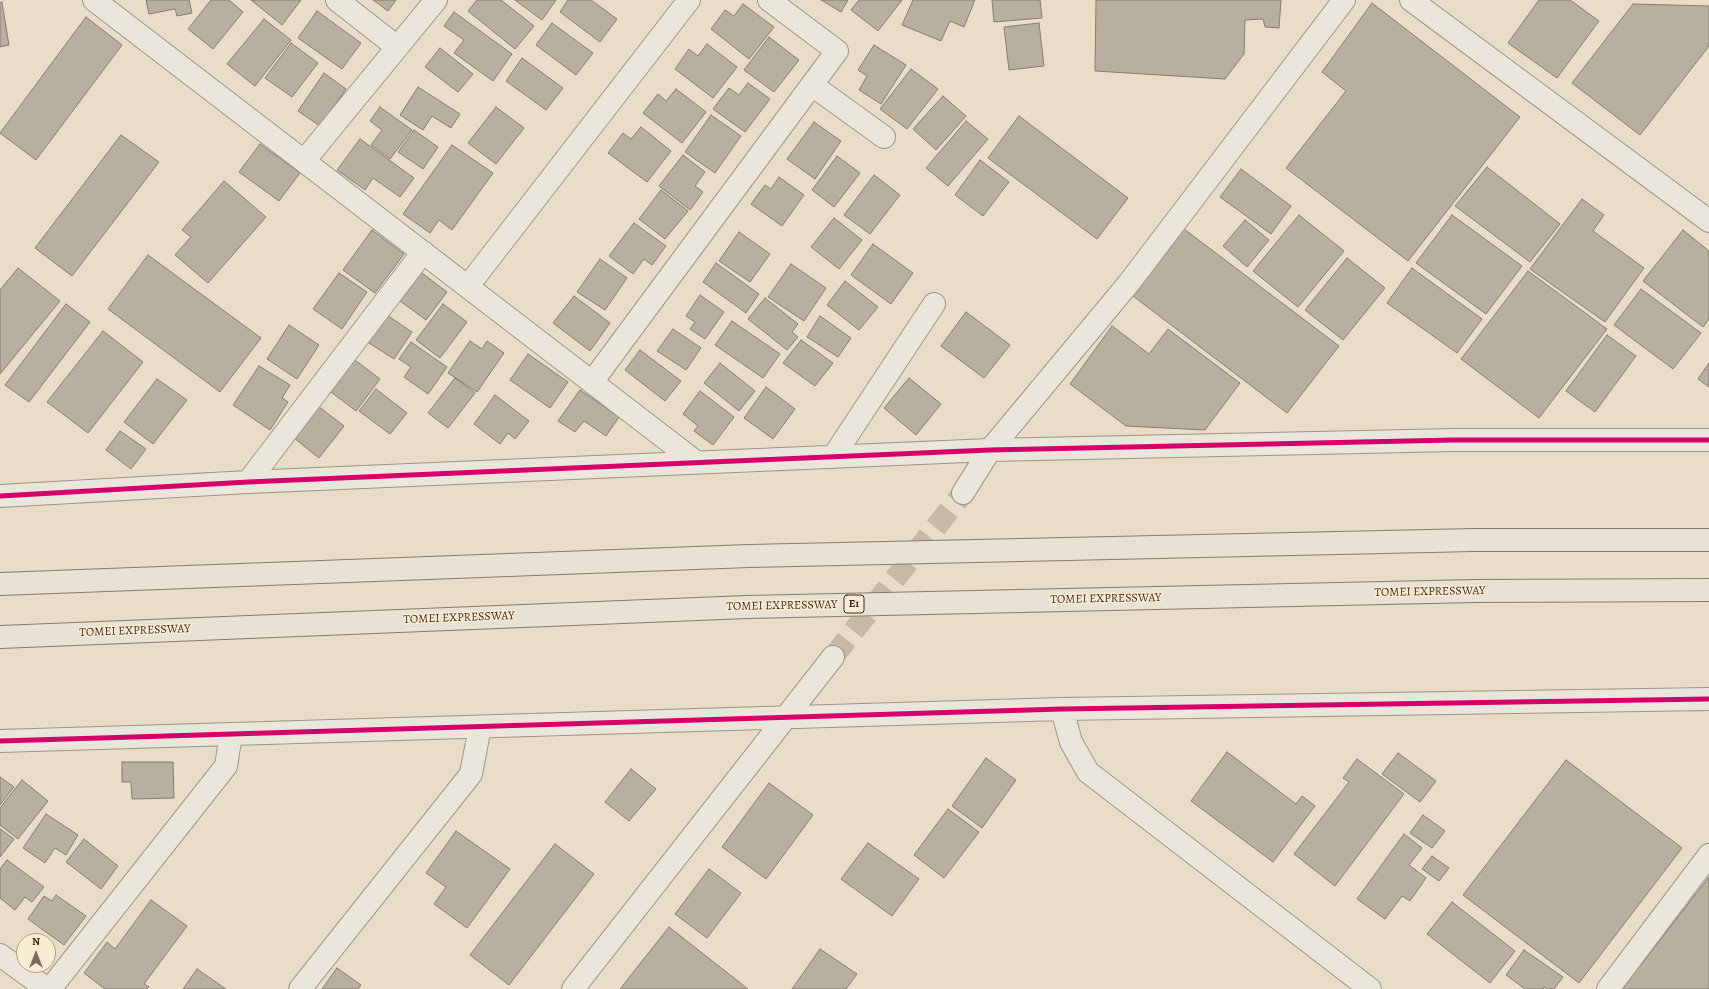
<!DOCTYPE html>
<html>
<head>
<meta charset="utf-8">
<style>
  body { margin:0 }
  #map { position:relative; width:1709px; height:989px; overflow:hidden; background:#e8dec7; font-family:Alegreya,serif }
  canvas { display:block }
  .north { position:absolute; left:16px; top:933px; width:40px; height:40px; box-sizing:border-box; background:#f8edd2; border:1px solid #af9e8a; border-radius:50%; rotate:0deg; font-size:11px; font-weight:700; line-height:16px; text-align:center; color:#42281e }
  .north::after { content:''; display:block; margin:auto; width:14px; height:18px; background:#7c6859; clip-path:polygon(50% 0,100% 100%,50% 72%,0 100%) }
</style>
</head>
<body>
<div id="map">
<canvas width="1709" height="989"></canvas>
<div class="north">N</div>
</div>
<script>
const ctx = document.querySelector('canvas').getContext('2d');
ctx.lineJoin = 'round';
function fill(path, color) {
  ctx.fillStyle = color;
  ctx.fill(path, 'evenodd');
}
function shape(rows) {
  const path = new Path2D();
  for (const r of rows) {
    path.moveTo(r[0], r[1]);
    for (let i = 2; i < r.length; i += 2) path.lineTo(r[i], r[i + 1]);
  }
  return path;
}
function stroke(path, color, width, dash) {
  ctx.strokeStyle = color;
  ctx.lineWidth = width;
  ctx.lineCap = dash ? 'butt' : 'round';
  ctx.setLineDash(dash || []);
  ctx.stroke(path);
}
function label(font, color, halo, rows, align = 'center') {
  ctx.font = font + ' Alegreya,serif';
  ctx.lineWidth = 3;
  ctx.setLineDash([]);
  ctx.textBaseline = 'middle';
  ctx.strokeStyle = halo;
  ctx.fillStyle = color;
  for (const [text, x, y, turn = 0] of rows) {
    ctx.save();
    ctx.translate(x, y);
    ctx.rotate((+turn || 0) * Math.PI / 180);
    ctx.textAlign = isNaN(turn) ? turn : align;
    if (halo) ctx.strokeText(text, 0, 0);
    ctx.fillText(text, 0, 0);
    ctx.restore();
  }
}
const building = shape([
  [146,0,189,0,192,13,177,16,175,9,149,14,146,0],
  [211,0,229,0,243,12,213,49,188,29,211,0],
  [251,0,301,0,282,25,251,0],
  [373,0,396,0,388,11,373,0],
  [477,0,501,0,534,26,515,49,468,11,477,0],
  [515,0,556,0,542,20,515,0],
  [568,0,591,0,617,19,600,42,560,12,568,0],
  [821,0,848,0,841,12,821,0],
  [859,0,902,0,878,31,851,10,859,0],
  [913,0,975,0,964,27,950,21,941,41,902,25,913,0],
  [992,0,1040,0,1042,18,994,22,992,0],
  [1096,0,1281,0,1279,28,1265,27,1263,19,1245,20,1244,54,1225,79,1095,71,1096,0],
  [1539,0,1570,0,1599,21,1557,78,1508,43,1539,0],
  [2,2,9,45,0,47,0,3,2,2],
  [1372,3,1520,117,1408,261,1286,168,1346,91,1322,72,1372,3],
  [743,4,774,27,749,59,711,29,725,10,734,16,743,4],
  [1633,4,1709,6,1709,46,1640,135,1572,83,1633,4],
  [317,11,361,43,342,69,298,38,317,11],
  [454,12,512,54,493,81,454,53,464,40,444,26,454,12],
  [86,17,122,45,36,160,0,133,86,17],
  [264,19,291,40,255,86,227,64,264,19],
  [552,23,593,53,576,75,536,45,552,23],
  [1039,23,1044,66,1009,70,1004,27,1039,23],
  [769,37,799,60,774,92,744,70,769,37],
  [291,43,318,63,292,97,265,78,291,43],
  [707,44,737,67,713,98,675,69,689,49,698,56,707,44],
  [874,45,906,65,881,104,859,90,867,76,858,70,874,45],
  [440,48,473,74,458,92,425,67,440,48],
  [522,58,563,88,546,110,506,81,522,58],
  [911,69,938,89,907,129,880,109,911,69],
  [324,73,346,89,320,126,298,111,324,73],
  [748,83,770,99,745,132,713,109,729,88,739,95,748,83],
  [418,87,460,114,451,128,432,116,423,130,400,115,418,87],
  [676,89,706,112,682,143,643,113,658,94,666,101,676,89],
  [943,96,966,116,936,150,913,129,943,96],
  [380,107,412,130,390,159,371,145,382,130,370,121,380,107],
  [496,107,524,128,496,164,468,143,496,107],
  [711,115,741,136,715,173,685,152,711,115],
  [1019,116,1128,198,1097,239,988,158,1019,116],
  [966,121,988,139,948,186,926,168,966,121],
  [814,122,841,141,815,179,787,159,814,122],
  [641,127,671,151,647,182,608,153,623,133,631,139,641,127],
  [414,130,438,147,423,169,398,152,414,130],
  [121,135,159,162,72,276,35,248,121,135],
  [360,139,414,178,400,197,373,178,365,190,337,170,360,139],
  [260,144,300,173,279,201,239,172,260,144],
  [452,145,493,173,452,230,439,220,430,233,403,214,452,145],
  [683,155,705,172,695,186,703,192,690,210,659,186,683,155],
  [837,156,860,173,834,207,812,190,837,156],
  [980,160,1009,182,983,216,955,195,980,160],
  [1487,167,1560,224,1530,262,1455,206,1487,167],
  [1241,169,1291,206,1271,234,1220,197,1241,169],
  [874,175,900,195,870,234,844,215,874,175],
  [779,177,804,195,782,226,751,204,765,185,771,189,779,177],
  [224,181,266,217,208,283,175,255,191,237,182,230,224,181],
  [661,190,688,211,665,239,639,219,661,190],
  [1582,199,1604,215,1593,231,1644,268,1605,322,1530,269,1582,199],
  [1299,215,1344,251,1298,307,1253,271,1299,215],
  [1452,215,1522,266,1486,314,1416,263,1452,215],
  [834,218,862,240,839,269,811,247,834,218],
  [1245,220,1269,240,1247,267,1223,246,1245,220],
  [634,223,666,246,652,265,644,259,633,274,609,256,634,223],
  [1184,229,1339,346,1287,413,1133,296,1184,229],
  [372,230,404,254,375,293,343,270,372,230],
  [1683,230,1709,251,1709,319,1703,327,1643,281,1683,230],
  [739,232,770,254,750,282,719,261,739,232],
  [873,244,913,273,891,304,851,275,873,244],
  [148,255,261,338,220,392,108,309,148,255],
  [1347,258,1385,288,1343,340,1305,310,1347,258],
  [600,259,627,278,605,310,577,292,600,259],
  [716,263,759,294,746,313,703,282,716,263],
  [791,264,826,288,804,321,768,297,791,264],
  [18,268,60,301,0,374,0,290,18,268],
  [1412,268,1482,319,1457,353,1387,303,1412,268],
  [418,270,447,292,426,320,396,298,418,270],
  [1528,271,1607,329,1539,418,1461,359,1528,271],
  [339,273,367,292,342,329,313,309,339,273],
  [845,281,878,307,859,330,827,305,845,281],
  [1641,289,1701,333,1673,369,1614,325,1641,289],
  [700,295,724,312,705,339,690,329,695,322,686,316,700,295],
  [574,296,610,323,590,351,553,323,574,296],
  [765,298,798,324,792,332,798,337,787,350,748,319,765,298],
  [66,304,90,322,29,402,5,385,66,304],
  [443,304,467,322,440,358,416,340,443,304],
  [966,312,1010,345,984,378,941,346,966,312],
  [384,313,412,332,394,359,366,341,384,313],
  [820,316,851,338,838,357,807,337,820,316],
  [732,321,780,354,763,378,715,345,732,321],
  [289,325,319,345,297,379,267,359,289,325],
  [1112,326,1149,354,1168,329,1240,383,1205,430,1126,426,1070,384,1112,326],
  [673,329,701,348,686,370,657,351,673,329],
  [103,331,143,362,88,433,47,402,103,331],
  [1607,335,1636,356,1595,412,1566,391,1607,335],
  [801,340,833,363,815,386,783,363,801,340],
  [470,341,482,349,487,341,504,353,477,392,448,373,470,341],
  [411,342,447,367,428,394,404,377,411,367,399,359,411,342],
  [640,350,681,381,665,401,625,370,640,350],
  [528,354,568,382,550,408,510,380,528,354],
  [351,357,380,379,356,411,327,389,351,357],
  [720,363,755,391,739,411,704,383,720,363],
  [1709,363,1709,387,1698,379,1709,363],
  [259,366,290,385,282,398,288,402,270,430,233,405,259,366],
  [455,378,475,393,448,428,428,413,455,378],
  [909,378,941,404,916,435,884,408,909,378],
  [157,379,187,400,153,444,124,422,157,379],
  [766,387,795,409,773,439,744,418,766,387],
  [376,389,407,413,390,434,359,411,376,389],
  [580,390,619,417,606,436,584,421,575,432,558,421,580,390],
  [700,391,734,417,713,445,694,431,698,426,683,414,700,391],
  [495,395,529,421,515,439,508,433,500,444,474,424,495,395],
  [318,406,344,426,319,458,294,438,318,406],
  [120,431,146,449,131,469,106,450,120,431],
  [1227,752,1296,804,1302,796,1315,806,1273,862,1191,801,1227,752],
  [1398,753,1436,781,1420,802,1382,774,1398,753],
  [986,758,1016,780,982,828,952,806,986,758],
  [1357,759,1404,794,1335,886,1294,854,1349,782,1343,778,1357,759],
  [1566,760,1682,848,1579,983,1463,895,1566,760],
  [122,762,173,762,174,798,132,799,131,782,122,782,122,762],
  [631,769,656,789,629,821,605,802,631,769],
  [0,777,14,787,0,805,0,777],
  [22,780,48,801,18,839,0,825,0,808,22,780],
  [769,783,813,815,766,879,722,847,769,783],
  [948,809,979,832,944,878,914,855,948,809],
  [46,814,78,835,66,855,55,848,45,863,23,848,46,814],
  [1423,815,1445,831,1432,848,1410,833,1423,815],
  [0,829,14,839,0,857,0,829],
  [456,831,510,869,467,928,434,904,446,887,426,873,456,831],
  [1404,834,1422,848,1409,865,1426,878,1410,901,1402,896,1385,919,1357,899,1404,834],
  [84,839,118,866,101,889,66,862,84,839],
  [868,843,919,879,892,916,841,879,868,843],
  [555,844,594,874,509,985,470,955,555,844],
  [1432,856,1449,868,1439,881,1422,869,1432,856],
  [7,860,44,887,32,902,25,897,15,910,0,898,0,869,7,860],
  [709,869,741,893,707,938,675,914,709,869],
  [1709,877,1709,989,1622,989,1709,877],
  [56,895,86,916,64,945,28,919,44,896,52,901,56,895],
  [151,900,187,926,144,984,149,987,147,989,105,989,84,973,107,942,115,949,151,900],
  [1452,902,1515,951,1490,983,1427,934,1452,902],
  [669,927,748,989,620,989,669,927],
  [820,949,857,974,846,989,792,989,820,949],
  [1524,950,1563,977,1554,989,1547,989,1544,987,1543,989,1525,989,1506,975,1524,950],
  [337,968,361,985,358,989,322,989,337,968],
  [197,969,226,989,183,989,197,969]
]);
fill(building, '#b7af9f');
stroke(building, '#867d71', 1);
stroke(shape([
  [833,657,963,493]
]), '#c7baa5', 22, [22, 11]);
const minor = shape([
  [94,0,696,462],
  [337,0,397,47],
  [1411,0,1709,221],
  [812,85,884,137],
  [304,161,436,0],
  [468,286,689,0],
  [592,382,837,51,769,0],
  [833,457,934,304],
  [248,482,423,252],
  [0,496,248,482,990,450,1454,440,1709,440],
  [50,989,226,766,231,734],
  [300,989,471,774,480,727],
  [1608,989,1709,855]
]);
const tertiary = shape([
  [963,493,990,450,1129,283,1344,0],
  [1062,709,1071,742,1088,772,1370,989],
  [0,741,1062,709,1709,699],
  [0,955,47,989],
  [573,989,833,657]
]);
const motorway = shape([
  [0,584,749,556,1474,540,1709,540],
  [0,637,747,607,1475,591,1709,590]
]);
stroke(minor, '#9e9587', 24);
stroke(tertiary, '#9e9587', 24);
stroke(motorway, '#867d71', 24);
stroke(minor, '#ebe6db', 22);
stroke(tertiary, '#ebe6db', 22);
stroke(motorway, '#e8e2d5', 22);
stroke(shape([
  [0,496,248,482,990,450,1454,440,1709,440],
  [0,741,1062,709,1709,699]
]), '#d6006c', 5);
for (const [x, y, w] of [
  [854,604,20]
]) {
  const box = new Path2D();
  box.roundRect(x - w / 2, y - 9, w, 18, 3);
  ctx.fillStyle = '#f8edd2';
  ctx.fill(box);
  stroke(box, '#42281e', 1);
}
label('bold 11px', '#42281e', null, [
  ["E1",854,604]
]);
label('12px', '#42281e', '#f8edd2', [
  ["TOMEI EXPRESSWAY",1430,592,-1],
  ["TOMEI EXPRESSWAY",1106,599,-1],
  ["TOMEI EXPRESSWAY",782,606,-1],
  ["TOMEI EXPRESSWAY",459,618,-2],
  ["TOMEI EXPRESSWAY",135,631,-2]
]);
</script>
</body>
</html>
